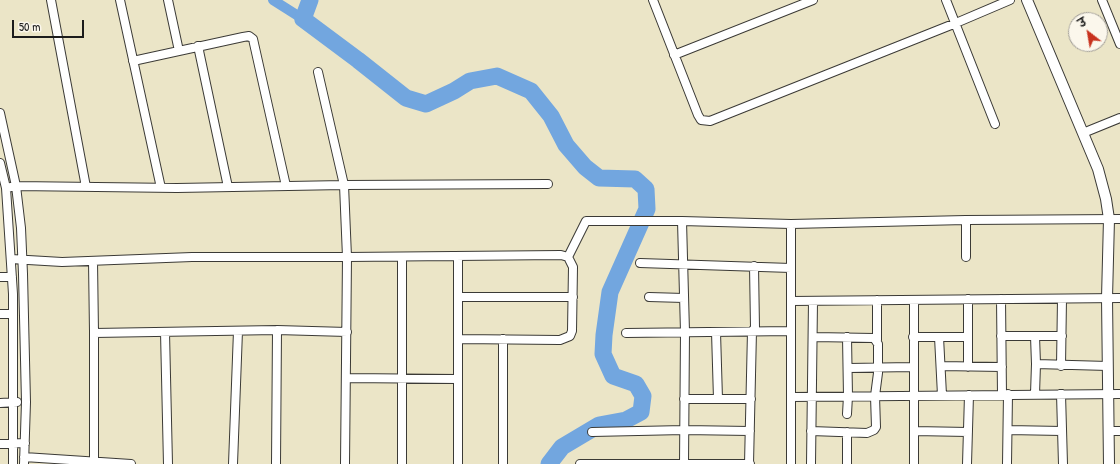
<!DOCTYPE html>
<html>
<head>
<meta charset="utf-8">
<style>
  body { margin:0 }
  #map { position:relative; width:1120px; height:464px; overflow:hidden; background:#ebe5c7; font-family:"Patrick Hand","Playpen Sans Deva",sans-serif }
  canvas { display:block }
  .north { position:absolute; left:1068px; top:12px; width:40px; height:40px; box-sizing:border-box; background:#fbf7ec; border:1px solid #a29f99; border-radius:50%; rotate:329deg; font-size:11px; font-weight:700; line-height:16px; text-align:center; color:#1c1c1c }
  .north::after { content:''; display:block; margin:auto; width:14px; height:18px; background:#c8321e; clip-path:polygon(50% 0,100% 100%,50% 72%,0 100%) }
  .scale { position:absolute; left:12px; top:20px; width:72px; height:18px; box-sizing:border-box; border:2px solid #1c1c1c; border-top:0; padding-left:5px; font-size:12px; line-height:14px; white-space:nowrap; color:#1c1c1c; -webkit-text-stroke:3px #fbf7ec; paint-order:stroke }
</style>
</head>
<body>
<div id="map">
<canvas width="1120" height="464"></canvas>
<div class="north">उ</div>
<div class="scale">50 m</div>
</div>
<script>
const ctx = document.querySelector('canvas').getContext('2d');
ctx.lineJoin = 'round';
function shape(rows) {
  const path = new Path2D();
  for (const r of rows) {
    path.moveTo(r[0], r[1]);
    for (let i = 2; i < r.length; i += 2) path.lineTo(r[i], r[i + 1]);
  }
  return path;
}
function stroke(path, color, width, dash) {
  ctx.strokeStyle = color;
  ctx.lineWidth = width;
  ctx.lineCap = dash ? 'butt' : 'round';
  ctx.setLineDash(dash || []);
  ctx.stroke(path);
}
stroke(shape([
  [273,0,303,19]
]), '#72a6df', 10);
stroke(shape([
  [310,0,303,19,358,60,406,98,426,104,454,91,470,81,497,76,531,91,551,116,566,145,585,167,599,178,635,179,646,189,647,209,610,292,604,335,603,354,613,376,636,384,643,396,641,412,626,420,599,425,562,447,549,464]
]), '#72a6df', 17);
const minor = shape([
  [51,0,86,187],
  [120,0,161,188],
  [168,0,179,51],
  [653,0,698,115,701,120,710,121,956,23,1010,0],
  [946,0,995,124],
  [1102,0,1120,44],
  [198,46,228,187],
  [674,55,813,0],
  [133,61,243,37,249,36,253,39,286,186],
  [318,72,344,185,548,184],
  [0,113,16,186,21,228,23,274,26,402,24,464],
  [1083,133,1120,118],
  [0,163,6,188,13,294,13,464],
  [6,188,16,186,177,188,344,185,347,257,561,255,568,257,573,267,572,331,570,336,560,340,458,339],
  [682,221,685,332,684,464],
  [791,224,791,464],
  [458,256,458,464],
  [402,257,402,464],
  [568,257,586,221,682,221,791,224,966,220,1120,219],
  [966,257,966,220],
  [11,259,62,262,192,257,347,257,345,464],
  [93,261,94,333],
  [640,263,791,268],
  [0,277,12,277],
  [458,297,573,297],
  [649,297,684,298],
  [968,299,968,367],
  [1001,299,1002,395],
  [914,300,914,464],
  [791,301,1120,298],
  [0,314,13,314],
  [277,330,347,332],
  [165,332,168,464],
  [716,332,718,399],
  [626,333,791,331],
  [1001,336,1062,336],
  [1035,336,1036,364,1108,366],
  [913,337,968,337],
  [939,337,942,395],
  [877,340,877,300],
  [941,366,1002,367],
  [1061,366,1062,299],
  [848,368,913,367],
  [346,378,458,379],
  [1035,394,1036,364],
  [1061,394,1063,464],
  [791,397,1120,394],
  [684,399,751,399],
  [0,403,17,402],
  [847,414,848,396,847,337],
  [1008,430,1062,431],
  [811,431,867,433,874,430,876,427,875,396,878,373,878,344,874,338,813,337],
  [914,431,968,432],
  [1108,431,1120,431],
  [592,432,684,430,750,431],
  [0,444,25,443],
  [24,457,131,464],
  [94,462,94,333,277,330,276,464],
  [233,464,238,331],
  [503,464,503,339],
  [580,464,750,464],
  [749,464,752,331,755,328,754,266],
  [811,464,813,301],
  [847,464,847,432],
  [967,464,969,395],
  [1007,464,1008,394]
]);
const tertiary = shape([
  [1027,0,1098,169,1106,199,1109,219,1107,298,1109,464]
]);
stroke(minor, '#3b3a36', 10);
stroke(tertiary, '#3b3a36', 12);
stroke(minor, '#fff', 8);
stroke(tertiary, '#fff', 10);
</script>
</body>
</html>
